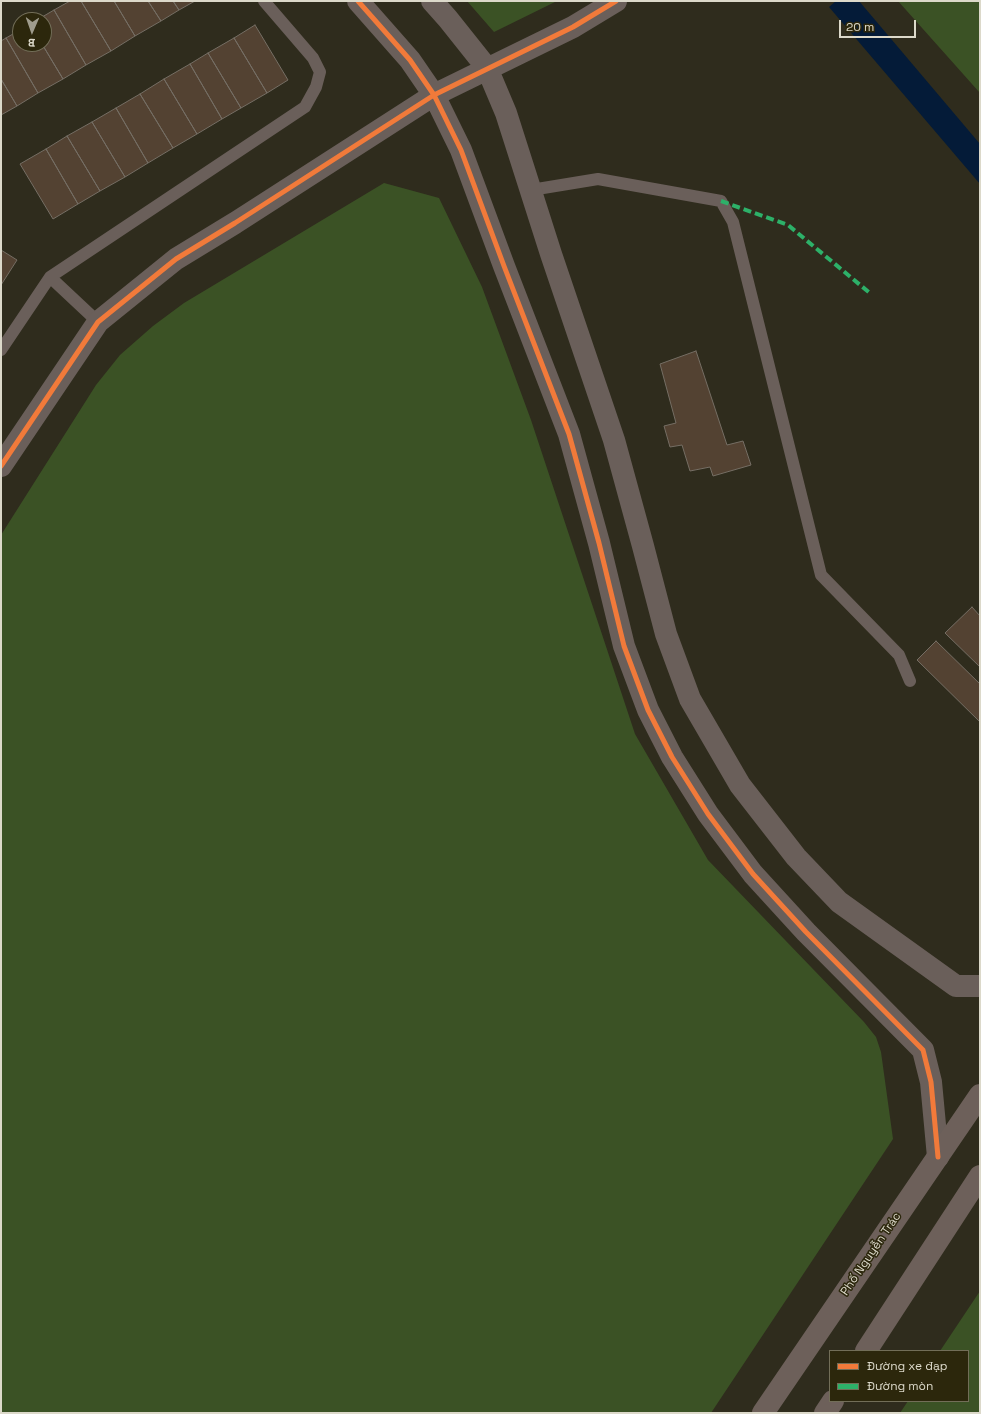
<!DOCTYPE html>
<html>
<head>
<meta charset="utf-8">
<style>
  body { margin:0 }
  #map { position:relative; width:981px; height:1414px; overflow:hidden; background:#2f2c1d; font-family:"Space Grotesk",sans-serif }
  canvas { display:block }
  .frame { position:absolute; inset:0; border:2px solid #dcd9ca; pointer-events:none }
  .legend { position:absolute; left:829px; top:1350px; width:140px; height:52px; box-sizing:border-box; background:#2c270c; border:1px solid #726e58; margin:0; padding:5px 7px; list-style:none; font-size:12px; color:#dcd9ca }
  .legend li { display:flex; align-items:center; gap:8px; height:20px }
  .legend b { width:20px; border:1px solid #726e58 }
  .north { position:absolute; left:12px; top:12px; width:40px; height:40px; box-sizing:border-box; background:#2c270c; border:1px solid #726e58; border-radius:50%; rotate:182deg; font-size:11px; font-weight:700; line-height:16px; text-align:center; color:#dcd9ca }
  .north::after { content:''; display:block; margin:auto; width:14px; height:18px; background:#9f9c8d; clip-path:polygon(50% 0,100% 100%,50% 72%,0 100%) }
  .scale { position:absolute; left:839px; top:20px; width:77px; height:18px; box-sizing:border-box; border:2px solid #dcd9ca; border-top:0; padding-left:5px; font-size:12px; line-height:14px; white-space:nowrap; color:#dcd9ca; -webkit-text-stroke:3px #2c270c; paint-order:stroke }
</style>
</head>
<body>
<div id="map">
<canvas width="981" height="1414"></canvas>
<div class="frame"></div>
<ul class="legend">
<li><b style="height:5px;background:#f17a3a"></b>Đường xe đạp</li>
<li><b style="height:5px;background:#2db169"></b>Đường mòn</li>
</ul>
<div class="north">B</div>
<div class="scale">20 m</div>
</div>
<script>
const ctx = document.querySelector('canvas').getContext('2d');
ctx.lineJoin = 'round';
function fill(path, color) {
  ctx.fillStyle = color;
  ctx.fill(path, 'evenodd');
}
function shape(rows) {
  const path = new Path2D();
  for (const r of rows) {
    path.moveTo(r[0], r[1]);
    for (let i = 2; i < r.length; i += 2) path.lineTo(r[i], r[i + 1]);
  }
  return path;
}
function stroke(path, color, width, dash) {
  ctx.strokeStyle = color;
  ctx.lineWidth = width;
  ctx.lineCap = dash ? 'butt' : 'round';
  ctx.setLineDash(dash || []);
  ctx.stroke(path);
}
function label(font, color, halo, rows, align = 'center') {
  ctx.font = font + ' "Space Grotesk",sans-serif';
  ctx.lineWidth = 3;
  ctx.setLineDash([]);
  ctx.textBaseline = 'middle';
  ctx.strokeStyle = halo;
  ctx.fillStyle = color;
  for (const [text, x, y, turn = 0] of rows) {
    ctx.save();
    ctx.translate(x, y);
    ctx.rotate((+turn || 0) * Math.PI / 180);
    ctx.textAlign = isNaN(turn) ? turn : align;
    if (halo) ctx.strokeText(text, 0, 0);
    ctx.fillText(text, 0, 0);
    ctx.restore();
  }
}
fill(shape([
  [467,1,557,1,494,32],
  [898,1,980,1,980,93],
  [384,183,439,198,482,287,531,420,635,734,708,860,864,1022,876,1037,881,1052,893,1139,711,1413,1,1413,1,535,96,385,120,355,153,326,184,303],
  [980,1291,980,1413,900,1413,908,1401,968,1401,968,1351,940,1351]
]), '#3b5225');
fill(shape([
  [836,1,859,1,980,144,980,184,829,7]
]), '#041b38');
const building = shape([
  [70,1,81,1,111,51,86,65,54,10,70,1],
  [81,1,114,1,135,36,111,51,81,1],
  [114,1,148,1,161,21,135,36,114,1],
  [148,1,173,1,179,10,161,21,148,1],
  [173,1,195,1,179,10,173,1],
  [54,10,86,65,63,79,42,44,44,44,44,20,37,20,54,10],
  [255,25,288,80,267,93,234,38,255,25],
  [20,30,20,44,42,44,63,79,38,93,6,38,20,30],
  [6,38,38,93,17,106,1,79,1,41,6,38],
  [234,38,267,93,241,108,208,53,234,38],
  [208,53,241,108,222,119,190,64,208,53],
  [190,64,222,119,197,134,164,79,190,64],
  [1,79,17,106,1,115,1,79],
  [164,79,197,134,173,148,140,94,164,79],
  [140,94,173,148,148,163,116,108,140,94],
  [116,108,148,163,125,177,92,122,116,108],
  [92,122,125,177,100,191,67,136,92,122],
  [67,136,100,191,78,204,46,149,67,136],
  [46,149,78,204,53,219,20,164,46,149],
  [1,250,17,260,1,285,1,250],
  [696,351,727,445,743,441,751,465,713,476,710,467,690,471,682,445,670,447,664,426,676,423,660,364,696,351],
  [972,607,980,616,980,667,945,633,972,607],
  [936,641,980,684,980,722,917,660,936,641]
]);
fill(building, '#534232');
stroke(building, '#756e64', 1);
stroke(shape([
  [531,190,598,179,721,201,733,222,821,575,899,655,910,681],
  [50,277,98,322],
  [1,350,50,277,305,107,316,87,320,72,313,58,264,1]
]), '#6a5f5a', 12);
stroke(shape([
  [358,1,410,60,434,95,461,150,504,266,569,434,599,543,624,646,648,710,672,757,708,814,753,874,806,932,923,1050,931,1082,938,1157],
  [432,1,448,19,487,68,506,113,551,254,614,440,643,546,666,634,690,699,740,785,796,857,839,902,956,986,980,986],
  [1,466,98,322,176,259,235,223,434,95,573,27,616,1]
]), '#6a5f5a', 22);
stroke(shape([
  [866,1351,980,1176],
  [763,1413,980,1095],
  [825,1413,833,1401]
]), '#6d605a', 22);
stroke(shape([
  [721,201,788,225,871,294]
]), '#2db169', 4, [8, 4]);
stroke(shape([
  [358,1,410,60,434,95,461,150,504,266,569,434,599,543,624,646,648,710,672,757,708,814,753,874,806,932,923,1050,931,1082,938,1157],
  [1,466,98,322,176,259,235,223,434,95,573,27,616,1]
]), '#f17a3a', 5);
label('12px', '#dcd9ca', '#2c270c', [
  ["Phố Nguyễn Trác",871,1254,-56]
]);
</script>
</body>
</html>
